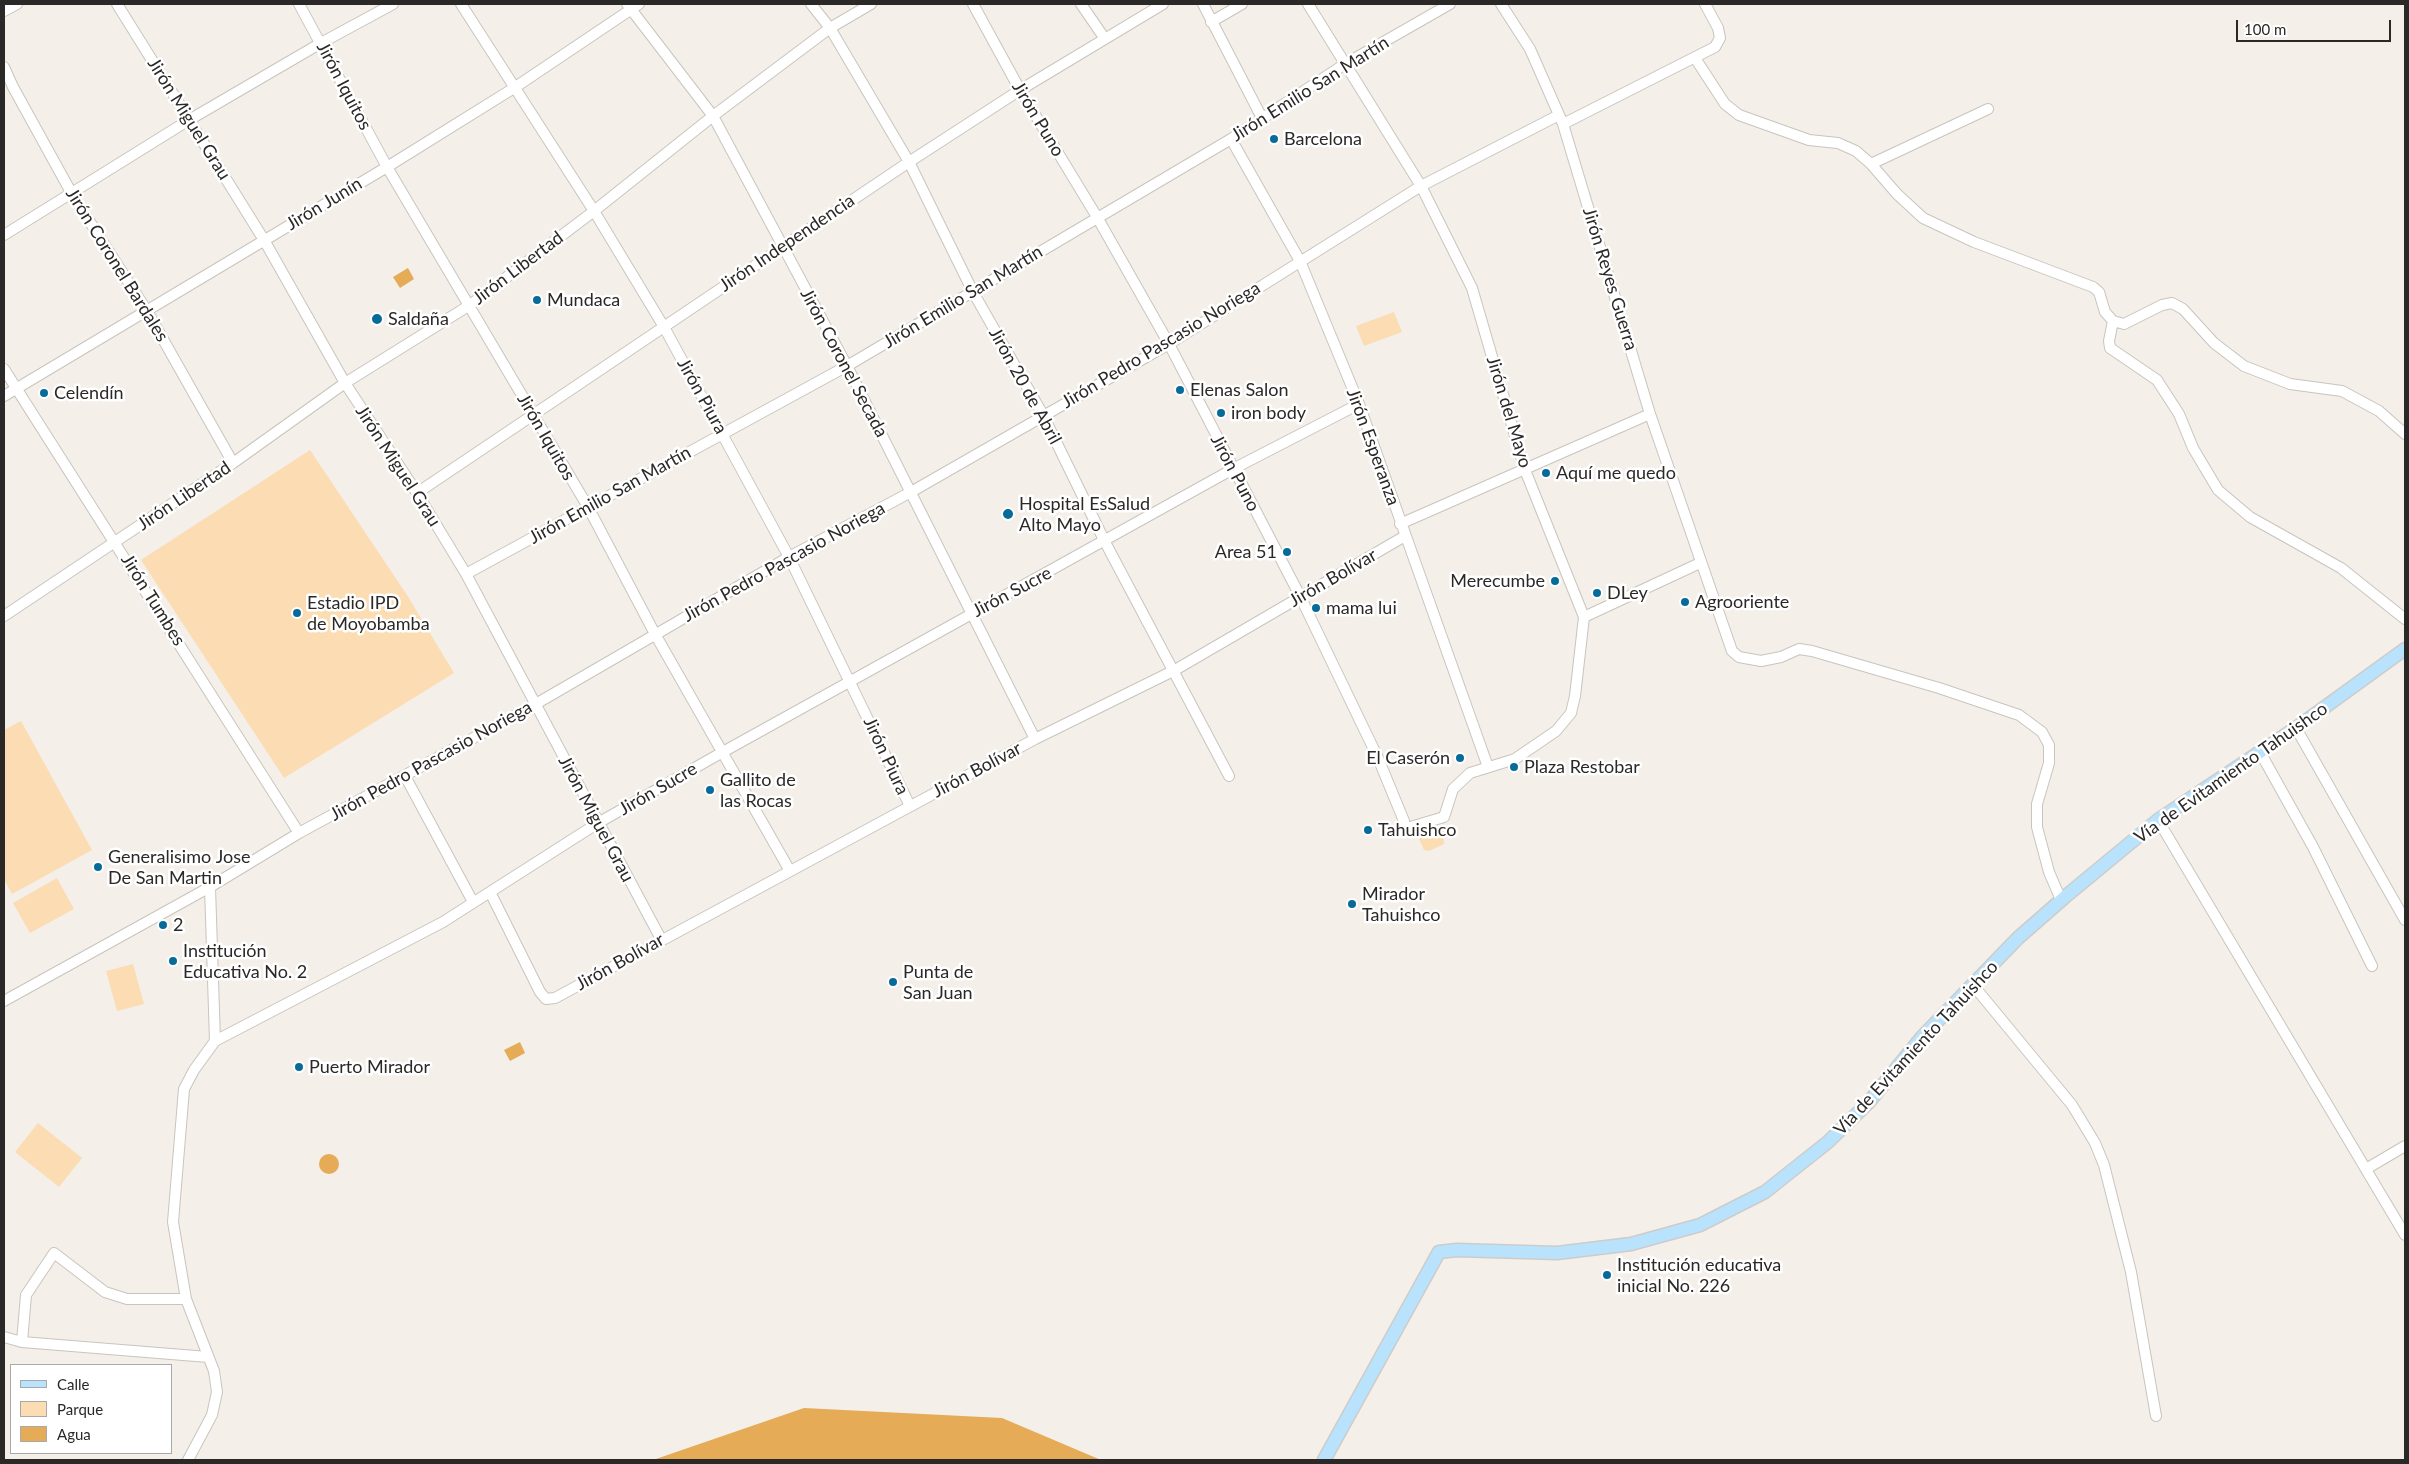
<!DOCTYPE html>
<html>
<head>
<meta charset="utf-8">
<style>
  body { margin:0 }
  #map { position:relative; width:2409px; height:1464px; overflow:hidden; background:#f4efe9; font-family:Lato,sans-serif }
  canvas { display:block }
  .frame { position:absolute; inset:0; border:5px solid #2b2927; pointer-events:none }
  .legend { position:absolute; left:10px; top:1364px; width:162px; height:90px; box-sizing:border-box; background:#fff; border:1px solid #aaa9a9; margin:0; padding:6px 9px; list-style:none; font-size:15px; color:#2b2927 }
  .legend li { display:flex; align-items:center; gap:10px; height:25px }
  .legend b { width:25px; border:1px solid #aaa9a9 }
  .scale { position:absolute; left:2236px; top:20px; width:155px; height:22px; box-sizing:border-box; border:2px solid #2b2927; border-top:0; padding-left:6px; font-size:15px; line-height:18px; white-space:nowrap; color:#2b2927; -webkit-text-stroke:4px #fff; paint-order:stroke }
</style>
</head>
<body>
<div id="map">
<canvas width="2409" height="1464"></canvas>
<div class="frame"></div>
<ul class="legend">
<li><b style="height:6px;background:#b9e3fd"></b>Calle</li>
<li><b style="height:14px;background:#fbdcb3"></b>Parque</li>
<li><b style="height:14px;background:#e5ab56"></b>Agua</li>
</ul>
<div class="scale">100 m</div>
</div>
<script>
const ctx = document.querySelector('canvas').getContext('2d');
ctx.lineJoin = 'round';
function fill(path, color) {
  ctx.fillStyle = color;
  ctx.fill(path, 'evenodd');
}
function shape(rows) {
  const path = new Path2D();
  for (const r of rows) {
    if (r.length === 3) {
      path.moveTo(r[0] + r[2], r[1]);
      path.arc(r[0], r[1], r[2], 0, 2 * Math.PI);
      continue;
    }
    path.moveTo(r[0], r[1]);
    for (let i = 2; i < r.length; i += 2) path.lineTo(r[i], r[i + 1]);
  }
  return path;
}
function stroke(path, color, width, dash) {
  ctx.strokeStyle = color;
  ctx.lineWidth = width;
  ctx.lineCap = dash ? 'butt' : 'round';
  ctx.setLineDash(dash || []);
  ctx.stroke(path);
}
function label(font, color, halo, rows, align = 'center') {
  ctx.font = font + ' Lato,sans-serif';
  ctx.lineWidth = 5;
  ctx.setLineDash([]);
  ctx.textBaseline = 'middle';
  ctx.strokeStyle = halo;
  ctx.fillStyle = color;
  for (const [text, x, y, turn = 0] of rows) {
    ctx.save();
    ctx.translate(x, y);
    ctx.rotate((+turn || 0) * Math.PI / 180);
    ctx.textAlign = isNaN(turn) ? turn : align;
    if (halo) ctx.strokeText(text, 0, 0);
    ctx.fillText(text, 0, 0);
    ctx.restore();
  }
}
fill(shape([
  [1394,312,1402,332,1364,346,1356,326],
  [310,450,407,595,454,673,284,778,141,560],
  [21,721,92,850,12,894,4,879,4,730],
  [1444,824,1444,844,1429,851,1424,850,1418,836],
  [57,878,74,909,30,933,13,903],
  [133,964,144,1004,117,1011,106,971],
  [38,1123,82,1158,59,1187,15,1152]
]), '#fbdcb3');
fill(shape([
  [408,268,414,279,400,288,393,277],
  [520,1042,525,1053,510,1061,504,1050],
  [329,1164,10],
  [804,1408,1002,1418,1101,1460,653,1460]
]), '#e5ab56');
const minor = shape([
  [117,4,264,240,345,383,417,493,466,574,661,939],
  [299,4,387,167,588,507,655,634,790,871],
  [461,4,594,211,664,327,789,557,910,806],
  [627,4,713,116,847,366,1035,739],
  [811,4,830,28,909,162,973,292,1043,415,1105,542,1229,776],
  [973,4,1020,90,1097,217,1169,344,1300,596,1378,758,1404,821],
  [1081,4,1105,39],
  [1203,4,1262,118],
  [1308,4,1421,186,1472,288,1525,470,1584,617,1575,696,1571,713,1556,731,1515,759,1470,773,1453,789,1444,817,1407,828],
  [1501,4,1530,49,1563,124,1650,414,1732,651,1739,657,1761,661,1781,657,1799,649,1812,651,1939,688,2019,715,2042,732,2049,745,2049,763,2037,804,2037,827,2049,872,2061,900],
  [4,11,17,4],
  [1211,22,1242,4],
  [1695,58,1725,104,1739,115,1809,140,1838,143,1856,151,1871,164,1897,194,1923,218,1974,242,2093,287,2099,292,2105,312,2113,321,2124,324,2162,305,2172,303,2183,309,2214,343,2244,366,2290,384,2342,391,2379,411,2405,434],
  [4,67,13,87,72,194,147,311,233,463],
  [1563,124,1715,47,1720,38,1718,28,1705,4],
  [1231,139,1300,261,1359,404,1488,767],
  [1871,164,1988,109],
  [4,235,189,120,321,43,393,4],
  [2113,321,2109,341,2110,348,2157,380,2179,414,2193,448,2218,490,2250,517,2341,568,2405,619],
  [4,369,299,833],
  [4,396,387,167,514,88,639,4],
  [417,493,909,162,1020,90,1163,4],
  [1400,524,1650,414],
  [466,574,847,366,1231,139,1345,64,1450,4],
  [4,616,233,463,345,383,470,305,594,211,713,116,830,28,871,4],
  [1584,617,1700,563],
  [2296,728,2405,920],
  [2260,752,2313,847,2372,966],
  [405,776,473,902],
  [2158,820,2405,1235],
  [210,887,215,1041],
  [490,892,540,992,546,999,555,998,1035,739,1175,670,1405,536],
  [1973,985,2072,1105,2095,1143,2104,1165,2131,1272,2156,1416],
  [4,1001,210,887,299,833,534,705,789,557,911,492,1169,344,1421,186,1559,115],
  [2366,1169,2405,1146],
  [4,1337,22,1342,208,1357],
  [22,1342,26,1295,54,1253,105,1292,127,1299,186,1299],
  [188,1460,212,1415,217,1392,214,1371,186,1299,173,1222,184,1089,194,1070,215,1041,443,922,598,823,721,753,1233,469,1359,404]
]);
const major = shape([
  [1324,1460,1439,1252,1457,1250,1557,1253,1631,1244,1700,1225,1765,1192,1828,1142,1869,1102,1922,1037,2018,938,2066,896,2158,820,2296,728,2405,649]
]);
stroke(minor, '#c9c4be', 12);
stroke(major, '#cccccb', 15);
stroke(minor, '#fff', 10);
stroke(major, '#b9e3fd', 12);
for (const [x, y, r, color] of [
  [1274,139,5,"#066b99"],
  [537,300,5,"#066b99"],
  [377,319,6,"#066b99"],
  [1180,390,5,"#066b99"],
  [44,393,5,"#066b99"],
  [1221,413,5,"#066b99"],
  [1546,473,5,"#066b99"],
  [1008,514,6,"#066b99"],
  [1287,552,5,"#066b99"],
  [1555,581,5,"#066b99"],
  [1597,593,5,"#066b99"],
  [1685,602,5,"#066b99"],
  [1316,608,5,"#066b99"],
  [297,613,5,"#066b99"],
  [1460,758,5,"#066b99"],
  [1514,767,5,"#066b99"],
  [710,790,5,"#066b99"],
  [1368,830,5,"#066b99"],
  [98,867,5,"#066b99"],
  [1352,904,5,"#066b99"],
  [163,925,5,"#066b99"],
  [173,961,5,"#066b99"],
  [893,982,5,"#066b99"],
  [299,1067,5,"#066b99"],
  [1607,1275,5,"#066b99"]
]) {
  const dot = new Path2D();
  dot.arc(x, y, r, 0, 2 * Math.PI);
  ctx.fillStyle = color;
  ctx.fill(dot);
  stroke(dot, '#fff', 2);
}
label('18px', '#2b2927', '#fff', [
  ["Jirón Iquitos",344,86,62],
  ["Jirón Emilio San Martín",1310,89,-32],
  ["Jirón Miguel Grau",189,119,58],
  ["Jirón Puno",1038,119,59],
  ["Jirón Junín",324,204,-31],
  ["Jirón Independencia",787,243,-34],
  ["Jirón Coronel Bardales",117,265,58],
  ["Jirón Libertad",518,268,-37],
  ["Jirón Reyes Guerra",1610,279,73],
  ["Jirón Emilio San Martín",963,297,-31],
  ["Jirón Pedro Pascasio Noriega",1161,345,-31],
  ["Jirón Coronel Secada",844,363,62],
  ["Jirón 20 de Abril",1025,386,61],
  ["Jirón Piura",702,396,61],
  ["Jirón del Mayo",1509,412,73],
  ["Jirón Iquitos",546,437,60],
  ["Jirón Esperanza",1373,447,70],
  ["Jirón Miguel Grau",398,466,57],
  ["Jirón Puno",1235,473,62],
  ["Jirón Emilio San Martín",610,495,-29],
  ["Jirón Libertad",184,496,-34],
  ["Jirón Pedro Pascasio Noriega",784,562,-29],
  ["Jirón Bolívar",1333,578,-30],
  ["Jirón Sucre",1012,592,-28],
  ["Jirón Tumbes",153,600,58],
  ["Jirón Piura",886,756,65],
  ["Jirón Pedro Pascasio Noriega",431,761,-29],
  ["Jirón Bolívar",977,770,-28],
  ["Vía de Evitamiento Tahuishco",2231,773,-35],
  ["Jirón Sucre",658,789,-30],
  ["Jirón Miguel Grau",596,819,62],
  ["Jirón Bolívar",620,962,-29],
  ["Vía de Evitamiento Tahuishco",1916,1048,-47]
]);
label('18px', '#2b2927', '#fff', [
  ["Barcelona",1284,139],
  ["Mundaca",547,300],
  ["Saldaña",388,319],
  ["Elenas Salon",1190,390],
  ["Celendín",54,393],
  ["iron body",1231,413],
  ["Aquí me quedo",1556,473],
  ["Hospital EsSalud",1019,504],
  ["Alto Mayo",1019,525],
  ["Area 51",1277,552,"right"],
  ["Merecumbe",1545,581,"right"],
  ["DLey",1607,593],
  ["Agrooriente",1695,602],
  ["Estadio IPD",307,603],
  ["de Moyobamba",307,624],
  ["mama lui",1326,608],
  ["El Caserón",1450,758,"right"],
  ["Plaza Restobar",1524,767],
  ["Gallito de",720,780],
  ["las Rocas",720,801],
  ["Tahuishco",1378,830],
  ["Generalisimo Jose",108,857],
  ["De San Martin",108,878],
  ["Mirador",1362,894],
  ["Tahuishco",1362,915],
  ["2",173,925],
  ["Institución",183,951],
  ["Educativa No. 2",183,972],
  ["Punta de",903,972],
  ["San Juan",903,993],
  ["Puerto Mirador",309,1067],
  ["Institución educativa",1617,1265],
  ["inicial No. 226",1617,1286]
], 'left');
</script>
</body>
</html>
